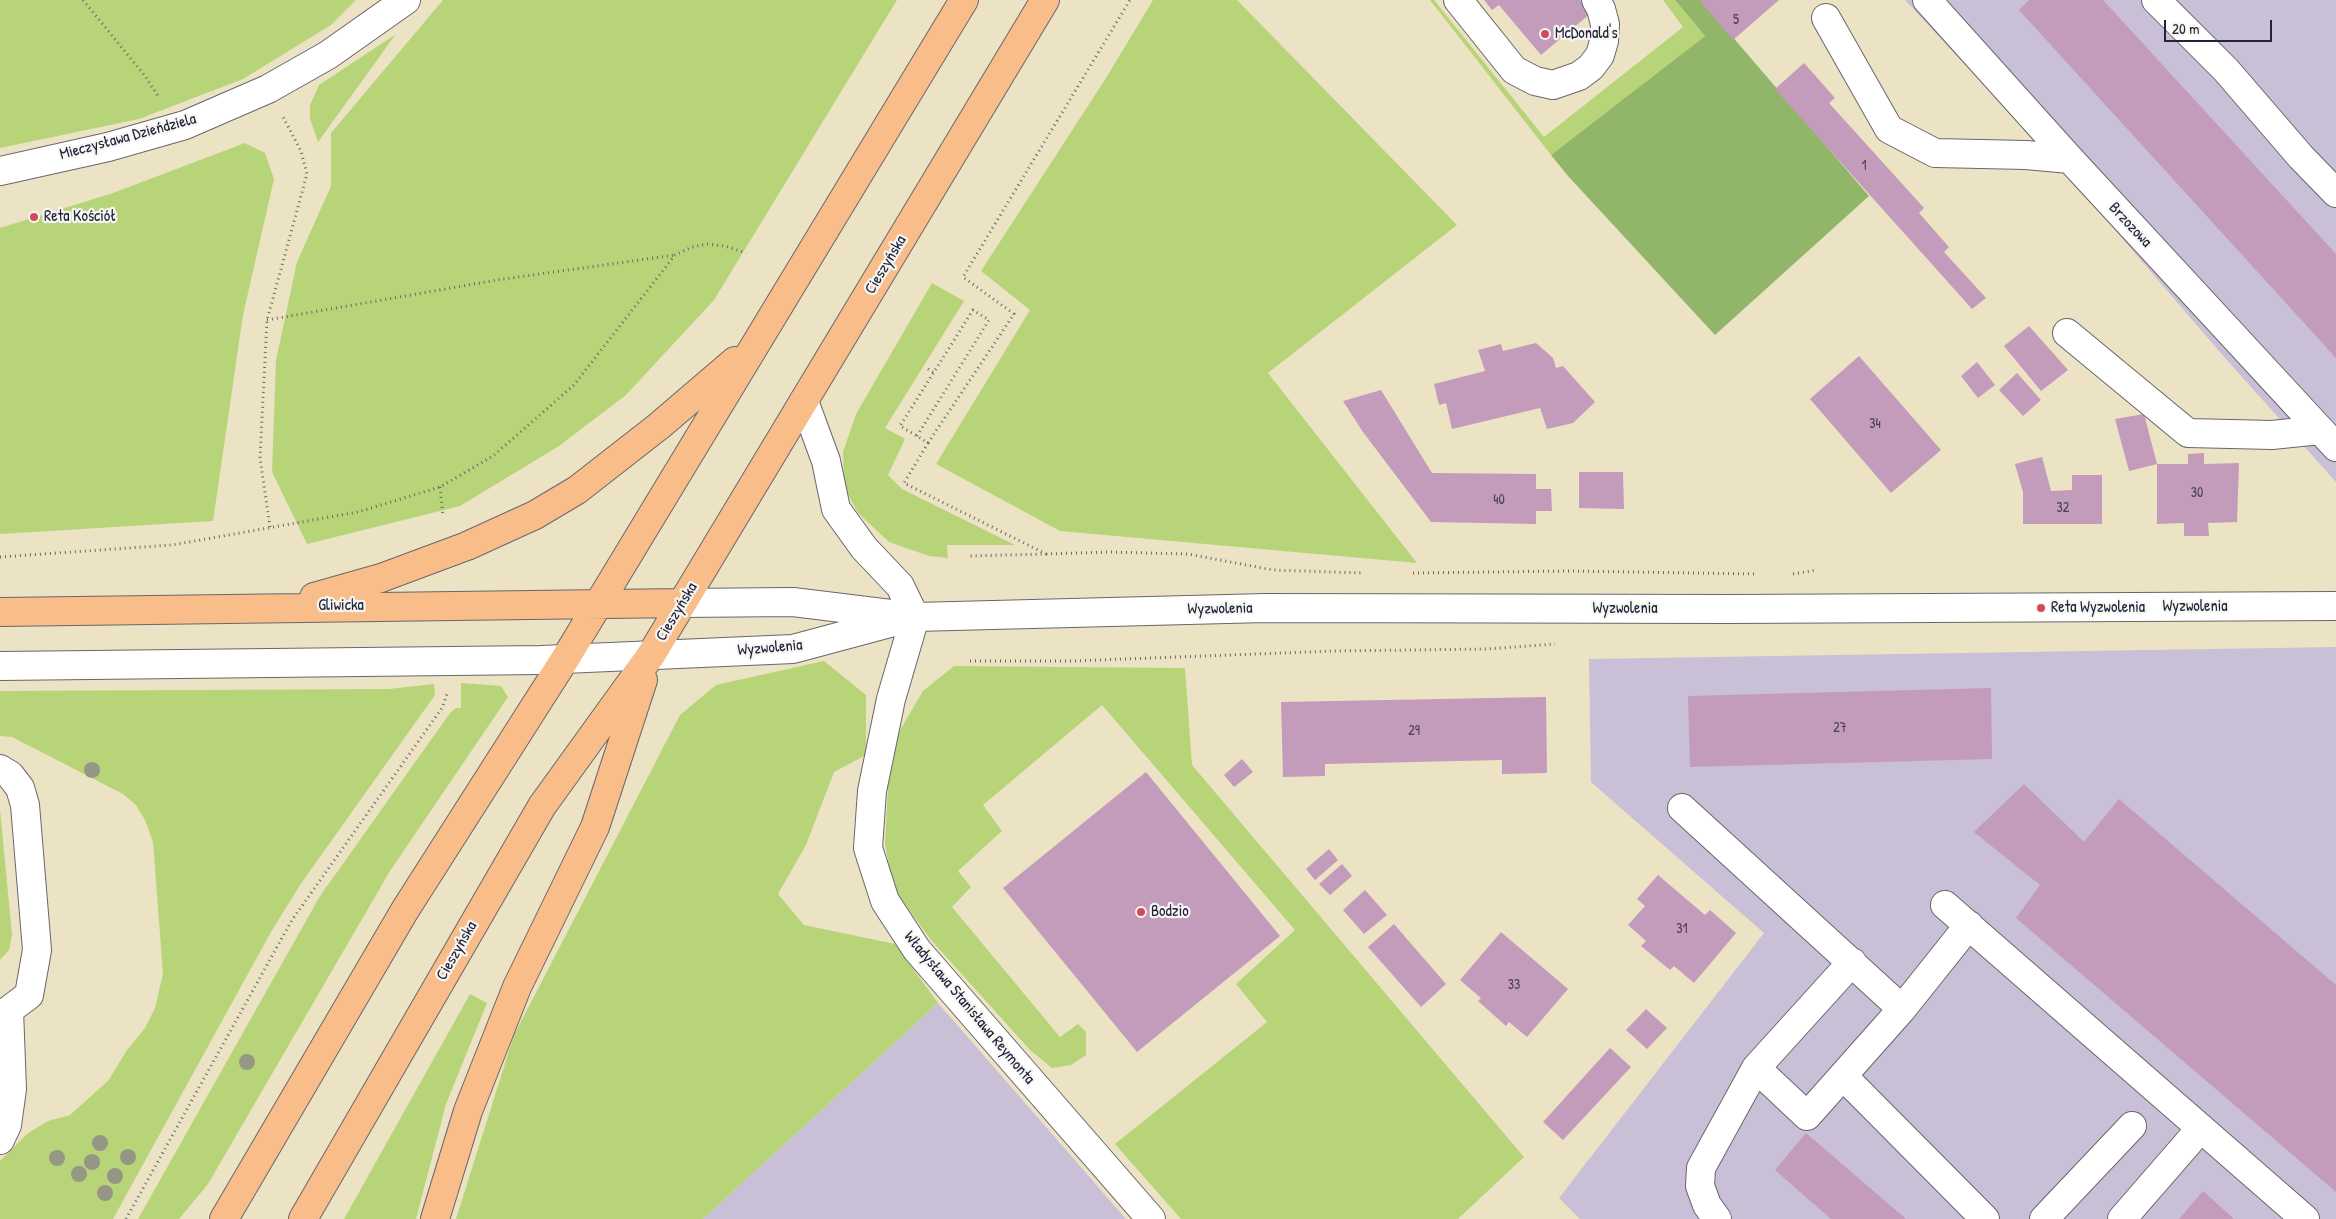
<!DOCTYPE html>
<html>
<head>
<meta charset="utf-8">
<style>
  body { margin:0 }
  #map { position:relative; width:2336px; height:1219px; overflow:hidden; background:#ece3c5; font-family:"Patrick Hand",sans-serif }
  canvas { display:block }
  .scale { position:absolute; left:2164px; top:20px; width:108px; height:22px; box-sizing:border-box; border:2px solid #22223b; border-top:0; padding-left:6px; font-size:15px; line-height:18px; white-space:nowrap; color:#22223b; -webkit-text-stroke:4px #f6f6f2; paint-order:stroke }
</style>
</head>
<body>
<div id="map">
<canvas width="2336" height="1219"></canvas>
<div class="scale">20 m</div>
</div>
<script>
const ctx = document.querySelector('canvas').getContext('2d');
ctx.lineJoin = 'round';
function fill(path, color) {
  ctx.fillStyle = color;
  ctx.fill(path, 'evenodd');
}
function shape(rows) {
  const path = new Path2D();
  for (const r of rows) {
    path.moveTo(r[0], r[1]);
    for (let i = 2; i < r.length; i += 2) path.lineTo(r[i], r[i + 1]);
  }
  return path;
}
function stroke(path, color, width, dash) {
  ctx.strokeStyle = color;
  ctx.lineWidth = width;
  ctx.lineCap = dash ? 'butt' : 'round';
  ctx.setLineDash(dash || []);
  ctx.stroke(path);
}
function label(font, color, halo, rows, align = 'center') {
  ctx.font = font + ' "Patrick Hand",sans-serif';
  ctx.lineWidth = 4.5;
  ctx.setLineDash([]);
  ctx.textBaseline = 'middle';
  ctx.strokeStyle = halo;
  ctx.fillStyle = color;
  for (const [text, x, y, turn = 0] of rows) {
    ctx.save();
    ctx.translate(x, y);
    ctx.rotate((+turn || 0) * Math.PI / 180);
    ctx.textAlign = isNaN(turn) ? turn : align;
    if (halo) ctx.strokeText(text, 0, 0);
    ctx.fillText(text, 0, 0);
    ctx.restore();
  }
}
fill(shape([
  [1905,0,2336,0,2336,482,2225,358,2072,180],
  [2336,647,2336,1219,1580,1219,1559,1198,1764,933,1591,782,1589,659],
  [938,1003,1126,1219,703,1219]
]), '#c9bfd7');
fill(shape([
  [0,0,356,0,331,25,243,79,139,119,0,148],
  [443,0,897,0,714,300,626,395,559,446,460,506,307,544,272,472,276,360,297,262,331,186,331,133],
  [1153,0,1237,0,1457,225,1268,373,1417,563,1060,531,936,464,1030,310,981,271,1106,78],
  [1430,0,1434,0,1544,137,1683,27,1663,0,1675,0,1705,36,1551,155],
  [396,34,318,142,310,119,310,105,319,85],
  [245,143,265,153,274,179,243,315,213,521,0,534,0,228,113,193],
  [932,283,964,301,885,428,905,439,888,475,902,489,1015,545,947,545,948,558,929,556,889,542,858,513,844,487,843,452,856,414],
  [824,661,866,695,866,755,834,772,806,845,778,894,804,925,895,944,938,1003,703,1219,456,1219,514,1035,680,715,716,685],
  [954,666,1185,668,1192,765,1524,1157,1458,1219,1181,1219,1115,1144,1267,1022,1236,984,1295,930,1102,705,983,805,1002,831,958,871,971,887,952,907,1060,1037,1078,1024,1086,1032,1086,1055,1071,1065,1052,1068,1030,1050,931,940,893,888,885,844,890,747,923,691],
  [461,683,501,686,508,697,390,871,208,1184,179,1219,138,1219,320,896,450,713,456,708,461,708],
  [434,684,435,695,300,885,271,932,113,1219,0,1219,0,1161,28,1133,48,1121,70,1115,108,1081,127,1050,145,1028,155,1008,163,974,153,842,145,820,136,805,123,794,12,737,0,736,0,691,389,689],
  [0,809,12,935,9,950,0,960],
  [470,994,487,1003,446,1104,416,1219,344,1219]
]), '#b8d479');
fill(shape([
  [1675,0,1701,0,1869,196,1715,335,1568,176,1551,155,1705,36]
]), '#92b669');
fill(shape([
  [1484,0,1580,0,1591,13,1541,55,1499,5,1492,10],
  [1699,0,1779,0,1733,40],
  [2029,0,2103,0,2336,254,2336,358,2019,10],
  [1804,63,1835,98,1829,103,1924,208,1919,213,1949,247,1944,252,1986,298,1972,309,1775,89],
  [2029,326,2068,370,2041,391,2004,346],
  [1536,343,1553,358,1556,368,1563,366,1595,402,1573,423,1547,429,1540,408,1452,429,1446,403,1439,405,1434,384,1485,371,1478,350,1501,344,1503,351],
  [1859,356,1941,450,1891,493,1810,399],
  [1977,362,1995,385,1978,398,1961,376],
  [2017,373,2041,400,2023,416,1999,390],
  [1381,390,1432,473,1536,474,1536,489,1551,489,1552,511,1536,511,1536,524,1431,522,1363,432,1343,401],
  [2144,414,2157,464,2129,471,2115,419],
  [2204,453,2204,464,2239,463,2237,522,2208,523,2209,536,2184,536,2184,523,2157,524,2157,464,2188,464,2188,454],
  [2042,457,2051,491,2072,490,2072,475,2102,475,2102,524,2023,524,2023,492,2015,464],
  [1579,472,1623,472,1624,509,1579,508],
  [1991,688,1992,759,1690,767,1688,696],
  [1546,697,1547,773,1502,774,1502,760,1325,764,1325,776,1283,777,1281,702],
  [1242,759,1253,772,1234,787,1224,775],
  [1146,772,1280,936,1137,1052,1003,888],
  [2024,784,2084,842,2119,799,2336,985,2336,1192,2016,918,2040,885,1974,832],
  [1329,849,1338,860,1315,880,1306,869],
  [1342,864,1352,876,1330,895,1319,884],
  [1658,875,1705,915,1710,910,1736,933,1694,983,1674,966,1670,970,1641,946,1646,941,1628,925,1645,906,1637,899],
  [1365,890,1387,915,1364,934,1343,910],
  [1394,924,1446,984,1421,1007,1368,947],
  [1501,932,1568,989,1527,1037,1509,1022,1506,1026,1478,1001,1481,998,1460,980],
  [1646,1009,1667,1028,1647,1049,1626,1030],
  [1610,1048,1631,1067,1563,1140,1543,1122],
  [1806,1133,1906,1219,1831,1219,1775,1170],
  [2203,1191,2234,1219,2179,1219]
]), '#c39bbb');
const minor = shape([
  [1458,0,1514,70,1535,81,1553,85,1579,76,1591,67,1600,55,1604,41,1605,24,1601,9,1596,0],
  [1927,0,2070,159,2336,447],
  [2156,0,2226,70,2301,157,2336,193],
  [1826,18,1889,129,1935,153,2026,155,2070,159],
  [0,171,108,147,185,125,268,89,328,55,406,0],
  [2067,333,2188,433,2272,435,2320,430],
  [804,401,826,461,836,509,864,548,900,586,915,617],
  [682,603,793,602,915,617,1266,608,1729,609,2336,606],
  [915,617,891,699,872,791,868,848,885,901,917,950,1151,1219],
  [0,666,541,660,793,649,901,620],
  [0,769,10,775,20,788,25,805,37,950,29,995,9,1010,12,1089,7,1125,0,1140],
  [1682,808,1902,1009],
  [1945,905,2305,1219],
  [1852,962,1756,1068,1807,1116,1902,1009,1969,925],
  [1844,1077,1985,1219],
  [1717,1219,1707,1205,1700,1186,1701,1168,1756,1068],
  [2044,1219,2132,1126],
  [2122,1219,2201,1128]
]);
const major = shape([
  [314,597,381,578,467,546,535,515,577,490,659,426,735,361],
  [0,612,682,603],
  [224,1219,405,910,565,659,964,0],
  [303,1219,542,806,651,655,1045,0],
  [435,1219,468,1111,517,987,595,827,643,680]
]);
stroke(minor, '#69666b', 30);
stroke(major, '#69666b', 30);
stroke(shape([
  [83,0,145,76,158,96],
  [267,320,497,280,675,255],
  [928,369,934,373],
  [917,436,989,320,973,310,900,426,917,436,928,443,904,483,1046,554,967,556],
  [928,443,1014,314,963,277,1130,0],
  [440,487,443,516],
  [270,527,260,458,267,320,307,174,301,151,283,117],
  [1046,554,1109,552,1188,554,1273,570,1364,573],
  [0,557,172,545,358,512,440,487,493,456,574,385,675,255,692,247,707,244,725,246,746,253],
  [1413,573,1568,571,1757,574],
  [1793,574,1817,570],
  [970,661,1072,661,1335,651,1487,649,1555,644],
  [126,1219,292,920,442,708,447,694]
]), '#69666b', 3, [1, 4]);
stroke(minor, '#fff', 28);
stroke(major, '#f8bd89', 28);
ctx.fillStyle = '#969684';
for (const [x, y] of [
  [92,770],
  [247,1062],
  [100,1143],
  [128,1157],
  [57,1158],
  [92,1162],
  [79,1174],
  [115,1176],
  [105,1193]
]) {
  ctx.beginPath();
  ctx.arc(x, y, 8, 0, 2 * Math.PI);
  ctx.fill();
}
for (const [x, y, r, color] of [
  [1545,34,5,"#d1495b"],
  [34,217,5,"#d1495b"],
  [2041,608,5,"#d1495b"],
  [1141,912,5,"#d1495b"]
]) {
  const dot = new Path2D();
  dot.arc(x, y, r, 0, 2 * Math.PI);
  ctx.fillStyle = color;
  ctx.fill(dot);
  stroke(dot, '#f6f6f2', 2);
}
label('14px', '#4a405b', null, [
  ["5",1736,20],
  ["1",1864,166],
  ["34",1875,424],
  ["30",2197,493],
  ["40",1499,500],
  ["32",2063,508],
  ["27",1840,728],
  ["29",1414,731],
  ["31",1682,929],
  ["33",1514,985]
]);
label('16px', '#22223b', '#f6f6f2', [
  ["McDonald's",1555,34],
  ["Reta Kościół",44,217],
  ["Reta Wyzwolenia",2051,608],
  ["Bodzio",1151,912]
], 'left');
label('16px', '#22223b', '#f6f6f2', [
  ["Mieczysława Dzieńdziela",128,137,-15],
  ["Brzozowa",2130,225,47],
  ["Cieszyńska",886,265,-59],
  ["Gliwicka",341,606],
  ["Wyzwolenia",2195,607],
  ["Wyzwolenia",1220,609,-1],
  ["Wyzwolenia",1625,609],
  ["Cieszyńska",677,612,-59],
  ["Wyzwolenia",770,648,-5],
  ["Cieszyńska",457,951,-60],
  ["Władysława Stanisława Reymonta",969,1008,50]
]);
</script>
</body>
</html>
